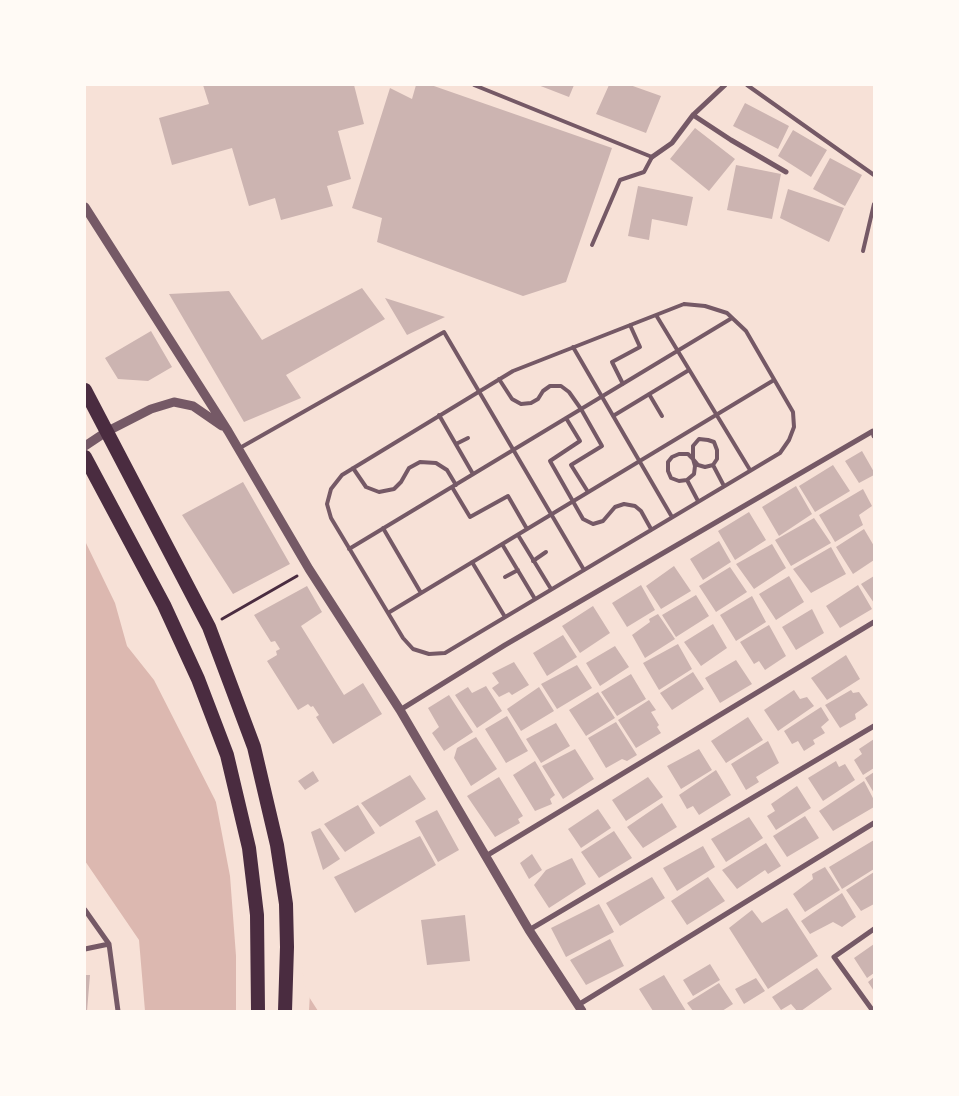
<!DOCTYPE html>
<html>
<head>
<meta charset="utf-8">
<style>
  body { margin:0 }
  #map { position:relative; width:959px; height:1096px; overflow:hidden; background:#f7e1d7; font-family:"DejaVu Sans",sans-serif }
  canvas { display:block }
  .frame { position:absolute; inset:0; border:86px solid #fffaf5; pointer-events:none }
</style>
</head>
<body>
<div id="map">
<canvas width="959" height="1096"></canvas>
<div class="frame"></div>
</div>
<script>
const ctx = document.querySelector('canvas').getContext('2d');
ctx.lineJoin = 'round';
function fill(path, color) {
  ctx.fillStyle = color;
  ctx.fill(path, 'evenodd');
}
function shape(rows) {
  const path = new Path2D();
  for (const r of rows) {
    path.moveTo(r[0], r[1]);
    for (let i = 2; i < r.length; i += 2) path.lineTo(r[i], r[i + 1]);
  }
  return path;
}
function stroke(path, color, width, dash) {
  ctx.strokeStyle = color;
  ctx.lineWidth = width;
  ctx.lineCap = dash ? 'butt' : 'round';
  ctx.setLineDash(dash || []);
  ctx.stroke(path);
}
fill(shape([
  [85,541,115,603,127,646,154,680,299,965,302,986,318,1011,145,1011,139,940,85,861]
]), '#dcb8b0');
fill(shape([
  [214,792,302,964,304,985,310,993,309,1011,236,1011,236,956,230,876]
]), '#f7e1d7');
fill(shape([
  [203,85,354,85,364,124,338,131,351,179,327,186,333,206,281,220,275,198,249,206,232,148,172,165,159,118,209,104],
  [416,85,431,85,612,148,566,282,523,296,377,242,382,218,352,208,390,88,412,99],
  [538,85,574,85,569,97],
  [609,85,630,85,661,96,646,133,596,114],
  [745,103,789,126,778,149,733,126],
  [695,128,735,159,709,191,670,159],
  [793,130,827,150,811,177,778,156],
  [830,158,862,175,845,206,813,189],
  [736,165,781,174,772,219,727,210],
  [638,186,693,197,687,226,652,219,649,240,628,236],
  [788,189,844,208,829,242,780,218],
  [362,288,385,319,286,375,301,398,244,422,169,294,229,291,262,340],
  [385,298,445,317,407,335],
  [151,331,172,367,148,381,118,379,105,358],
  [862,451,874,472,874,475,859,483,845,461],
  [833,465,850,491,815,512,799,486],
  [243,482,290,564,233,594,182,515],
  [796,486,812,514,779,536,762,507],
  [863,489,872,506,859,515,863,525,835,542,819,515],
  [749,512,766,540,735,560,718,531],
  [814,518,831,543,791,566,775,540],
  [864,529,874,546,874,560,853,574,836,547],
  [719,541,731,562,703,580,690,559],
  [772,544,786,568,754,589,736,564],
  [831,547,846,574,811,593,793,569],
  [674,566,691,591,661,609,646,586],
  [730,567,747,592,716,612,699,586],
  [789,576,804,602,776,620,759,594],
  [874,576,874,603,861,584],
  [641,585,655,610,627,627,612,603],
  [858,585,872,609,840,628,826,606],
  [307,586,322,612,301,626,344,695,363,683,382,714,333,744,316,717,319,715,313,706,311,707,308,704,298,710,267,661,277,655,276,651,280,649,275,641,271,642,254,615],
  [696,595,709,616,676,637,662,615],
  [752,596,766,622,736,641,720,615],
  [593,606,610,633,580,653,562,626],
  [812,609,824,633,796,650,782,627],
  [658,614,675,639,645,658,632,635,650,622,649,619],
  [713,624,727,648,701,666,684,642],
  [769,625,786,656,765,670,759,661,754,664,740,642],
  [563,635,577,657,547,676,533,653],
  [678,644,692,669,659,690,643,663],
  [615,646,629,667,600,686,586,663],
  [846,655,860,679,827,700,811,678],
  [736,660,752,684,720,703,705,678],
  [514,662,529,685,512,695,509,692,499,697,492,688,499,683,492,673],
  [577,665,592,688,557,709,541,684],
  [693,672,704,689,672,710,660,693],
  [631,674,646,699,617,716,601,692],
  [486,686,502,711,477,728,455,695,468,687,472,693],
  [539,687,554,711,521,731,507,709],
  [794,690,800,699,807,697,814,706,778,731,764,710],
  [851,690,853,693,859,692,868,705,855,714,856,719,840,728,825,705],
  [598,692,615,718,586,736,569,710],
  [449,695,473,732,444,751,432,733,439,727,428,708],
  [649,700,656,710,651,712,659,725,657,727,661,733,636,748,618,720],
  [821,707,829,720,821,727,825,733,813,740,815,744,804,751,798,741,792,744,784,731],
  [507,716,528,751,506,763,485,729],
  [748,717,763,740,726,763,711,741],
  [616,722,637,755,627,761,622,759,606,768,588,738],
  [556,723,570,746,541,763,526,739],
  [476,737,497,769,471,786,454,758,457,748],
  [874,739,874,768,863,775,854,760,862,754,859,749],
  [768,741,779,763,756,777,759,782,746,790,731,764],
  [575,749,594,779,563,799,542,766],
  [699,749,712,770,681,789,667,766],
  [535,761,555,795,550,799,552,804,535,811,513,775],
  [836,761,839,767,845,764,855,780,823,801,808,778],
  [716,770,731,795,699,815,693,806,687,809,679,795],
  [313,771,319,781,305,790,298,781],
  [874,772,874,793,865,778],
  [410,775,426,799,380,827,361,803],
  [499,777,523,816,518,819,520,823,495,837,467,796],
  [648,777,663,797,626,821,612,800],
  [864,781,874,800,874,807,833,831,819,811],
  [797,786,811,808,776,830,767,816,775,811,771,804],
  [662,803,677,827,643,848,627,827],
  [358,805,375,833,345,852,324,824],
  [598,809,611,828,581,848,568,829],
  [437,810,459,850,438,862,415,821],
  [805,816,819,838,787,857,773,836],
  [749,817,763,838,726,862,711,839],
  [320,828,340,859,323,870,311,832],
  [614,831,632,858,599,878,581,852],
  [420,836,436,865,355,913,334,877],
  [874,840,874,869,842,889,829,867],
  [766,843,781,866,768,874,765,870,737,889,722,870],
  [703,846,715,867,677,891,663,868],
  [532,854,542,870,529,879,520,863],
  [572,858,586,884,549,908,534,885,546,870],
  [825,867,840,890,805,912,793,894,813,879,812,874],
  [874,872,874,904,861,911,846,890],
  [652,877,665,898,620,926,606,903],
  [708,877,725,901,687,925,671,901],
  [842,893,856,917,842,927,833,922,810,934,801,921],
  [599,904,614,932,566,957,551,928],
  [787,908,818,956,768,989,729,928,752,910,762,923],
  [465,915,470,961,427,965,421,920],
  [610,939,624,966,586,985,570,960],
  [874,944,874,973,867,978,854,958],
  [710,964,720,980,693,996,683,980],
  [817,968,832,989,801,1011,797,1011,791,1004,781,1010,772,997],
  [85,975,90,975,87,1011,85,1011],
  [664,975,686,1011,653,1011,639,989],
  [874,977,874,991,868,982],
  [756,978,765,991,744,1004,735,989],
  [719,983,733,1004,722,1011,693,1011,687,1003]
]), '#ccb4b1');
stroke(shape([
  [222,619,297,576]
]), '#4a2c40', 3);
stroke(shape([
  [474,85,652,157,644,172,620,180,592,245],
  [747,85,874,175],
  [863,251,874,204],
  [684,304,705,306,727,313,746,331,793,412,794,427,789,440,780,453,445,653,429,654,413,649,403,638,331,518,327,504,331,489,342,475,513,371,684,304],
  [656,315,750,470],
  [573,347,672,517],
  [499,379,512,399,521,404,531,403,538,399,543,391,550,386,561,386,569,392,581,409,602,446,571,465,588,492],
  [623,384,612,362,640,347,630,325],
  [649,394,662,416],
  [439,415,473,474],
  [613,416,689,370],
  [566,418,580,441,550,461,583,519,593,524,603,521,615,507,624,504,635,506,641,511,651,529],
  [456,444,468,438],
  [238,449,444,332,584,570],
  [713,465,705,467,698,465,693,459,693,446,699,439,708,440,714,442,717,450,717,459,713,465,724,486],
  [353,468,366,487,379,492,394,489,401,482,409,468,420,462,436,463,447,470,456,485],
  [687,480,694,474,695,466,693,459,688,454,679,454,672,457,668,462,668,471,671,478,679,481,687,480,698,501],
  [452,487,470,517,508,496,527,529],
  [383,528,421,593],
  [518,535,551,589],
  [502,544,535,599],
  [349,549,732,318],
  [533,561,546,552],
  [472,562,505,617],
  [505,577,518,570],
  [388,613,774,380]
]), '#755966', 4);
stroke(shape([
  [693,115,731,140,786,172],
  [652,157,672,143,693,115,725,85],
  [400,710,505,645,873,431,874,436],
  [486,856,874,622],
  [85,910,109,944,118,1011],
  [529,930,874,726],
  [85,949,109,944],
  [578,1005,874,823],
  [873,1011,834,957,874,929]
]), '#755966', 5);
stroke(shape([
  [85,207,228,431,309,569,400,710,529,930,582,1011],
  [85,446,106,432,151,409,174,402,193,406,222,426]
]), '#755966', 9);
stroke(shape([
  [85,390,209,627,254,747,277,845,286,904,287,947,285,1011],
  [85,457,164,605,198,679,227,755,249,848,257,915,258,1011]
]), '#4a2c40', 14);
</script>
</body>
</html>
